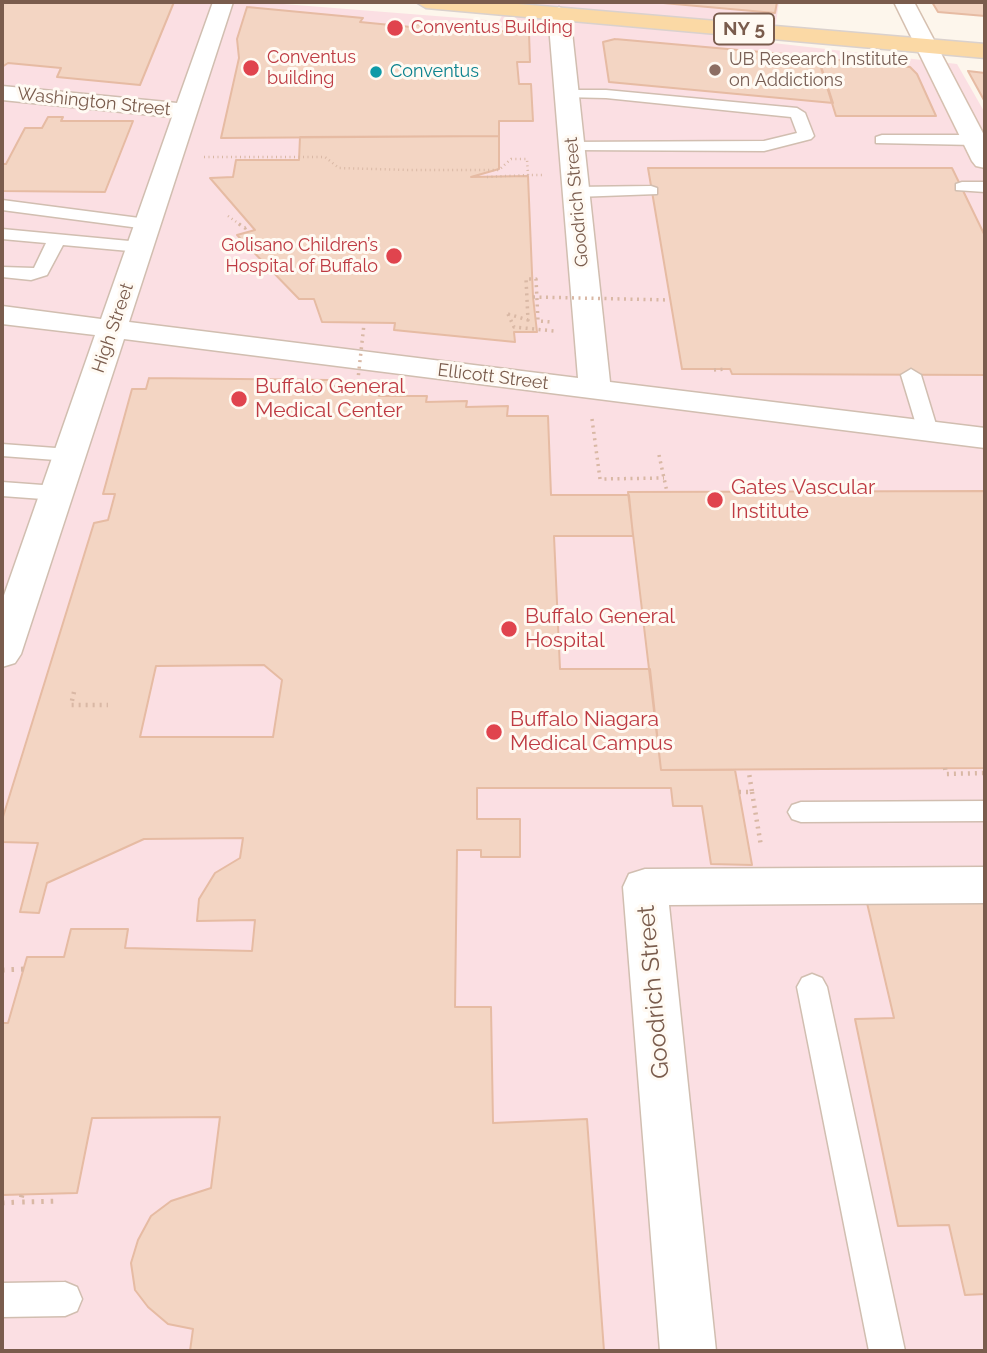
<!DOCTYPE html>
<html>
<head>
<meta charset="utf-8">
<style>
  body { margin:0 }
  #map { position:relative; width:987px; height:1353px; overflow:hidden; background:#fdf6ec; font-family:Raleway,sans-serif }
  canvas { display:block }
  .frame { position:absolute; inset:0; border:4px solid #7a5c4d; pointer-events:none }
</style>
</head>
<body>
<div id="map">
<canvas width="987" height="1353"></canvas>
<div class="frame"></div>
</div>
<script>
const ctx = document.querySelector('canvas').getContext('2d');
ctx.lineJoin = 'round';
function fill(path, color) {
  ctx.fillStyle = color;
  ctx.fill(path, 'evenodd');
}
function shape(rows) {
  const path = new Path2D();
  for (const r of rows) {
    path.moveTo(r[0], r[1]);
    for (let i = 2; i < r.length; i += 2) path.lineTo(r[i], r[i + 1]);
  }
  return path;
}
function stroke(path, color, width, dash) {
  ctx.strokeStyle = color;
  ctx.lineWidth = width;
  ctx.lineCap = dash ? 'butt' : 'round';
  ctx.setLineDash(dash || []);
  ctx.stroke(path);
}
function label(font, color, halo, rows, align = 'center') {
  ctx.font = font + ' Raleway,sans-serif';
  ctx.lineWidth = 6;
  ctx.setLineDash([]);
  ctx.textBaseline = 'middle';
  ctx.strokeStyle = halo;
  ctx.fillStyle = color;
  for (const [text, x, y, turn = 0] of rows) {
    ctx.save();
    ctx.translate(x, y);
    ctx.rotate((+turn || 0) * Math.PI / 180);
    ctx.textAlign = isNaN(turn) ? turn : align;
    if (halo) ctx.strokeText(text, 0, 0);
    ctx.fillText(text, 0, 0);
    ctx.restore();
  }
}
fill(shape([
  [2,2,258,2,499,21,510,2,779,2,773,43,957,64,985,113,985,1351,2,1351]
]), '#fbdfe3');
const building = shape([
  [2,2,174,2,140,85,57,77,61,68,8,63,2,67,2,2],
  [652,2,777,2,775,13,652,2],
  [932,2,985,2,985,16,938,12,932,2],
  [247,7,363,18,360,22,411,27,412,24,529,33,530,62,517,62,519,84,531,84,533,121,499,121,499,136,221,138,239,58,237,39,247,7],
  [615,39,818,57,833,103,609,82,603,42,615,39],
  [818,58,910,67,917,74,936,116,836,116,818,58],
  [968,71,985,73,985,102,968,71],
  [48,117,63,117,61,121,133,121,105,192,2,191,2,164,6,164,25,128,42,128,48,117],
  [499,136,499,169,471,177,528,176,533,297,537,332,514,332,515,342,394,330,395,323,322,322,314,299,299,299,237,235,255,230,210,178,233,177,236,160,299,160,300,137,499,136],
  [648,168,952,168,985,236,985,375,732,374,730,369,682,369,648,168],
  [149,378,329,380,328,386,369,388,378,391,379,396,427,396,426,402,467,401,466,407,508,406,507,416,548,416,551,495,629,495,633,536,554,536,560,669,650,669,661,770,735,770,752,865,711,864,702,806,673,806,671,788,477,788,477,819,520,819,520,857,481,857,481,850,457,850,455,1007,491,1007,493,1123,587,1119,604,1351,190,1351,193,1329,168,1324,148,1307,135,1290,131,1263,138,1240,151,1216,171,1201,211,1188,220,1117,92,1118,77,1193,2,1195,2,1023,8,1023,27,957,64,957,71,929,128,929,125,948,252,951,255,920,197,921,199,899,215,873,240,858,243,838,144,839,47,883,39,913,20,912,38,843,2,842,2,820,94,523,108,520,115,494,103,494,132,389,146,389,149,378],
  [264,665,282,680,273,737,140,737,156,666,264,665],
  [985,491,985,768,661,770,628,492,985,491],
  [985,901,985,1294,965,1295,949,1225,898,1226,855,1019,894,1018,867,903,985,901]
]);
fill(building, '#f3d5c3');
stroke(building, '#e6bba3', 2);
const lane = shape([
  [567,90,606,90,797,108,805,113,814,136,811,139,764,151,572,150,564,145,566,142,764,141,797,133,791,117,606,98,562,97,560,94,567,90],
  [882,135,975,135,983,140,975,145,876,143,876,137,882,135],
  [962,182,985,182,985,192,956,190,956,184,962,182],
  [651,186,657,188,657,194,576,197,568,192,576,187,651,186],
  [2,200,147,219,155,224,147,229,2,210,2,200],
  [2,229,140,242,149,247,140,252,63,245,47,275,31,280,2,277,2,267,34,268,46,243,2,239,2,229],
  [911,369,921,375,938,431,935,435,921,435,918,431,901,375,911,369],
  [2,444,69,449,79,455,69,461,2,456,2,444],
  [2,482,56,486,67,493,56,500,2,496,2,482],
  [985,801,985,821,801,822,792,819,788,812,792,805,801,802,985,801],
  [812,974,822,978,827,987,905,1351,869,1351,797,987,802,978,812,974],
  [65,1282,77,1287,82,1299,77,1311,65,1316,2,1317,2,1283,65,1282]
]);
const street = shape([
  [213,2,233,2,129,322,578,378,548,13,559,7,570,13,610,382,985,428,985,448,124,339,21,654,15,663,2,667,2,601,95,335,2,324,2,306,101,319,172,117,2,100,2,86,177,103,213,2],
  [985,867,985,903,669,905,716,1351,660,1351,623,887,629,874,645,869,985,867]
]);
const secondary = shape([
  [894,2,914,2,985,137,985,168,976,166,972,161,894,2]
]);
const primary = shape([
  [416,2,495,2,985,44,985,58,426,8,416,2]
]);
stroke(lane, '#d1beb0', 3);
stroke(street, '#d1beb0', 3);
stroke(secondary, '#d6c0b0', 3);
stroke(primary, '#dad1cd', 3);
stroke(shape([
  [204,157,325,157,339,168,409,170,499,170,511,159,527,159,528,175,542,175],
  [487,177,528,175],
  [228,216,242,226]
]), '#d9b8a5', 2.5, [1, 3.5]);
stroke(shape([
  [239,224,245,228,250,225],
  [508,314,528,320,526,279,536,279,538,321,552,322],
  [508,314,514,327,554,331],
  [714,370,726,369],
  [592,419,600,479,664,478],
  [659,455,667,492]
]), '#d9b8a5', 3.5, [2, 4.5]);
stroke(shape([
  [74,692,71,705,108,705],
  [945,768,946,774,985,773],
  [739,792,752,792,749,773],
  [752,792,761,846]
]), '#d9b8a5', 4.5, [2, 5]);
stroke(shape([
  [2,970,24,969],
  [22,1195,20,1202,59,1201],
  [2,1203,20,1202]
]), '#d9b8a5', 5, [2.5, 7]);
fill(lane, '#fff');
fill(street, '#fff');
fill(secondary, '#fff');
fill(primary, '#fbd9a5');
stroke(shape([
  [533,297,669,300],
  [357,388,364,324]
]), '#d9b8a5', 3.5, [2, 4.5]);
for (const [x, y, r, color] of [
  [395,28,9,"#e0444e"],
  [251,68,9,"#e0444e"],
  [715,70,7,"#8d6e63"],
  [376,72,7,"#0f9aa8"],
  [394,256,9,"#e0444e"],
  [239,399,9,"#e0444e"],
  [715,500,9,"#e0444e"],
  [509,629,9,"#e0444e"],
  [494,732,9,"#e0444e"]
]) {
  const dot = new Path2D();
  dot.arc(x, y, r, 0, 2 * Math.PI);
  ctx.fillStyle = color;
  ctx.fill(dot);
  stroke(dot, '#fffaf3', 2.5);
}
label('18px', '#be3a42', '#fffaf3', [
  ["Conventus Building",411,28],
  ["Conventus",267,58],
  ["building",267,79],
  ["Golisano Children’s",378,246,"right"],
  ["Hospital of Buffalo",378,267,"right"]
], 'left');
label('18px', '#785e54', '#fffaf3', [
  ["UB Research Institute",729,60],
  ["on Addictions",729,81]
], 'left');
label('18px', '#0d838f', '#fffaf3', [
  ["Conventus",390,72]
], 'left');
label('18px', '#7a5c4d', '#fffaf3', [
  ["Washington Street",94,102,6],
  ["Goodrich Street",577,202,-95],
  ["High Street",113,328,-71],
  ["Ellicott Street",493,377,7]
]);
for (const [x, y, w] of [
  [744,29,60]
]) {
  const box = new Path2D();
  box.roundRect(x - w / 2, y - 15.5, w, 31, 5);
  ctx.fillStyle = '#fffaf3';
  ctx.fill(box);
  stroke(box, '#7a5c4d', 2);
}
label('bold 19px', '#7a5c4d', null, [
  ["NY 5",744,29]
]);
label('21px', '#be3a42', '#fffaf3', [
  ["Buffalo General",255,387],
  ["Medical Center",255,411],
  ["Gates Vascular",731,488],
  ["Institute",731,512],
  ["Buffalo General",525,617],
  ["Hospital",525,641],
  ["Buffalo Niagara",510,720],
  ["Medical Campus",510,744]
], 'left');
label('24px', '#7a5c4d', '#fffaf3', [
  ["Goodrich Street",654,992,-95]
]);
</script>
</body>
</html>
